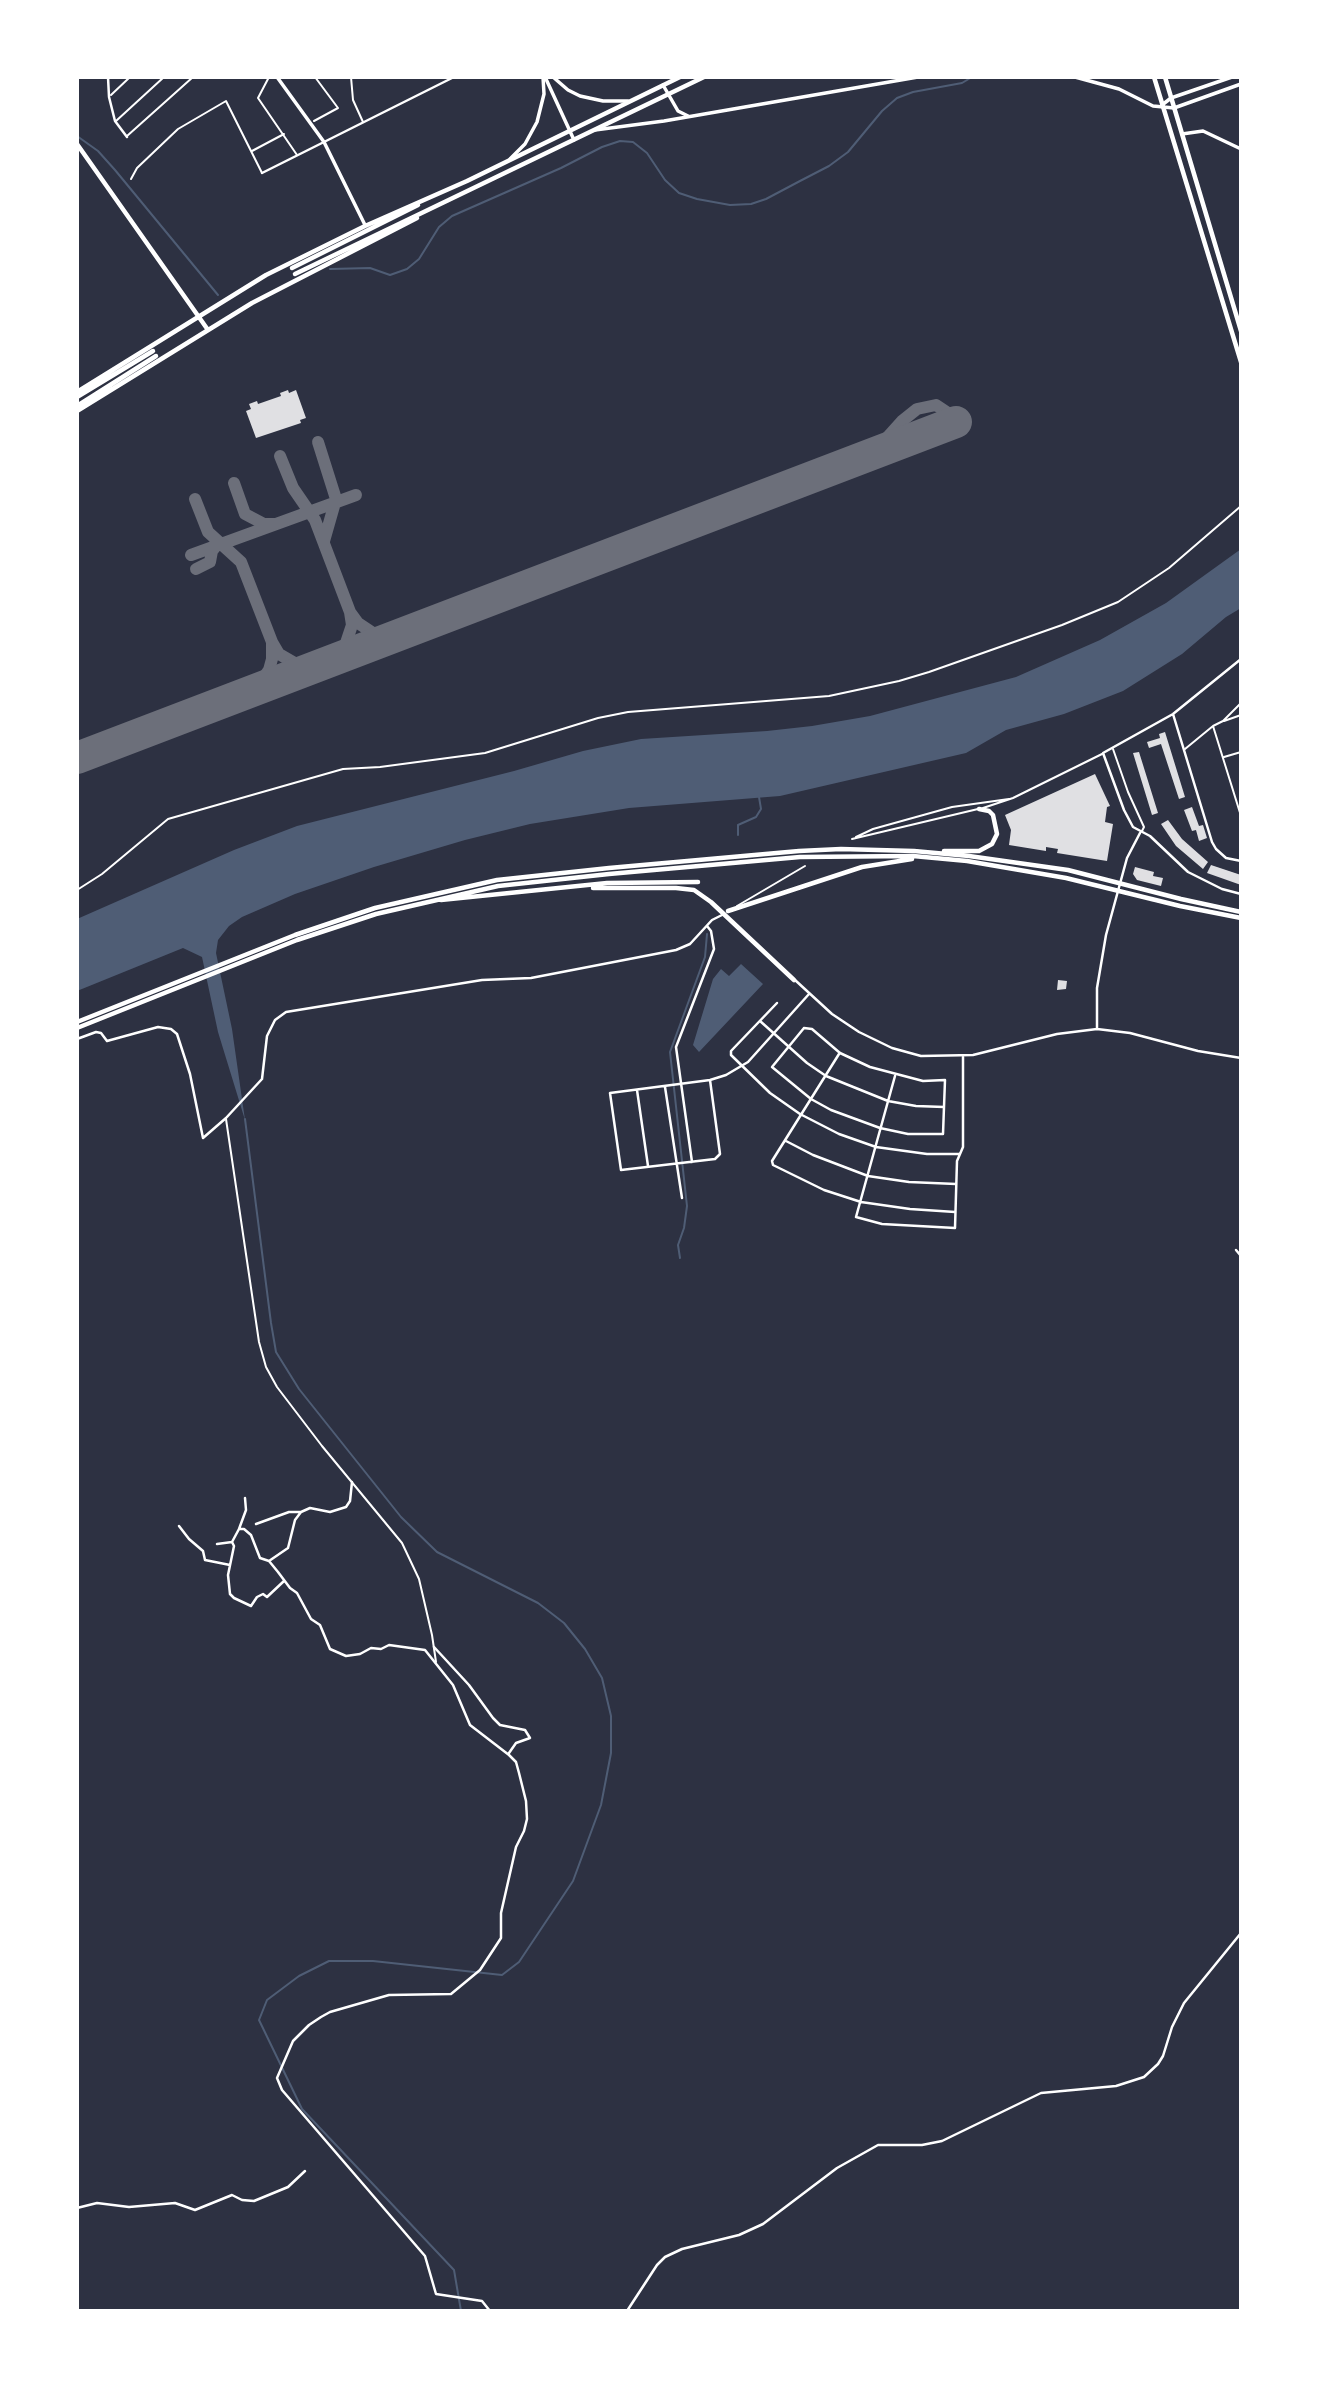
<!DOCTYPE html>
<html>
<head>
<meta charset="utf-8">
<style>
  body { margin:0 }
  #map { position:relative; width:1318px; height:2388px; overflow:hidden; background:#2d3142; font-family:Spectral,serif }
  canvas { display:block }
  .frame { position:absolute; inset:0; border:79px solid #fff; pointer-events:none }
</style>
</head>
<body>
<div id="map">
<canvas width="1318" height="2388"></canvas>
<div class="frame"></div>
</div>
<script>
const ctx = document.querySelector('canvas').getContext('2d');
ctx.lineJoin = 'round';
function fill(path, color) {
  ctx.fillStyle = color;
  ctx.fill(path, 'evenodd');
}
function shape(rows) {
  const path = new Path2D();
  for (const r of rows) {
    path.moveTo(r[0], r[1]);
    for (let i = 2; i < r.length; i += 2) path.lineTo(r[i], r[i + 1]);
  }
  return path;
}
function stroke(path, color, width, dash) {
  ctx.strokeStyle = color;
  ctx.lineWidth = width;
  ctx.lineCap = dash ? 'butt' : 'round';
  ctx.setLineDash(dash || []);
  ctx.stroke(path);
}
fill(shape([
  [1241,549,1241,608,1226,617,1182,654,1123,691,1064,714,1006,730,966,753,780,796,629,808,530,824,465,840,374,867,295,894,242,917,229,926,218,940,216,953,232,1029,245,1120,218,1032,202,957,183,948,77,991,77,919,234,850,297,826,514,771,583,751,641,739,767,731,812,726,870,716,1016,677,1100,640,1166,603],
  [741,964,763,984,699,1052,693,1045,713,979,721,969,729,976]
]), '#4f5d75');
stroke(shape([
  [77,136,98,151,115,170,218,295],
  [330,269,370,268,390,275,407,269,419,259,439,227,452,216,561,168,602,147,620,141,633,142,647,153,665,180,679,193,697,199,730,205,751,204,766,199,800,181,829,166,848,152,882,111,897,98,913,92,962,83,972,77],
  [738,835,738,825,756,817,761,809,759,797],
  [245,1119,271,1323,276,1352,299,1389,401,1517,437,1552,538,1603,564,1623,585,1649,602,1678,611,1716,611,1753,601,1805,573,1881,519,1962,502,1975,373,1961,329,1961,299,1976,267,2000,259,2020,302,2109,454,2270,461,2311],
  [680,1258,678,1245,684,1228,687,1206,670,1052,705,957,707,934]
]), '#4f5d75', 2);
stroke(shape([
  [318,442,336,499,324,541],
  [860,459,875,451,902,421,917,409,936,405,948,413,952,424,948,434,943,437,893,446],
  [234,483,245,514,264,524,274,524],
  [195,499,208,532,241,562,272,642,279,654,298,665,311,666,325,663,345,646,352,625,350,612,315,520,293,488,280,456],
  [191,555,356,495],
  [196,569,210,562,212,551,216,546],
  [350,612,358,623,373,633,398,635],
  [247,693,258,686,269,670,272,659,272,642]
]), '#6c6f7a', 12);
stroke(shape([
  [77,758,956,422]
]), '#6c6f7a', 32);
fill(shape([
  [288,390,289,393,296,390,306,418,300,420,301,423,256,438,246,411,251,409,249,404,257,401,258,404,281,396,280,393],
  [1165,732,1185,797,1179,799,1161,744,1149,748,1147,742,1160,738,1159,734],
  [1139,752,1158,813,1152,815,1133,753],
  [1095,774,1110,806,1107,807,1105,822,1113,824,1107,861,1057,853,1058,849,1046,847,1046,851,1009,845,1011,830,1005,815],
  [1192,807,1199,826,1203,825,1207,838,1199,841,1196,830,1192,831,1184,810],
  [1168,820,1182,839,1208,862,1203,869,1176,846,1161,824],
  [1211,865,1241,875,1241,885,1207,873],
  [1135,867,1154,872,1153,876,1163,878,1161,886,1137,880,1133,874],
  [1058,980,1067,981,1066,989,1057,990]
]), '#e0e0e3');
stroke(shape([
  [77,890,102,874,168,819,343,769,380,767,485,753,598,718,628,712,829,696,899,681,929,672,1062,625,1118,602,1169,568,1241,506]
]), '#fff', 2);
stroke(shape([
  [269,77,258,98,297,155],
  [351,77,353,100,363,122],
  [111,95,130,77],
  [116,121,164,77],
  [314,121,338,108,315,77],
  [127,136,193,77],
  [252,151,284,134],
  [131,179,137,168,178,129,226,101,262,173],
  [1224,721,1241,715],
  [1213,726,1241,816],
  [1113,749,1128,792,1144,827,1142,831],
  [1185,749,1213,726,1223,721,1241,703],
  [1224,757,1241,752],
  [983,808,1013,798,1102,754],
  [856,837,873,829,952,807,1009,799],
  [852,839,978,809],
  [737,906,805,866],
  [226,1119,259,1342,266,1367,277,1387,322,1446,402,1543,419,1579,432,1635,436,1662]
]), '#fff', 2);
stroke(shape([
  [108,77,109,97,115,121,127,137],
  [262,173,454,77],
  [1241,659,1173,714,1103,753,1124,810,1133,827,1150,836,1188,872,1222,889,1241,894],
  [1173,714,1212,842,1216,849,1226,858,1241,861],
  [795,980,832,1014,859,1032,892,1048,921,1056,973,1055,1057,1034,1097,1029,1130,1033,1198,1051,1241,1058],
  [777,1003,731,1051,731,1055,770,1093,800,1114,839,1134,876,1147,927,1154,959,1154],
  [760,1021,807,1063,826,1076,888,1101,916,1106,944,1107],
  [804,1028,812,1029,840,1053,870,1067,923,1081,945,1080,943,1134,908,1134,880,1128,831,1110,811,1099,772,1067,804,1028],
  [1097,1029,1097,988,1106,935,1127,858,1140,833],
  [77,1039,96,1032,101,1033,107,1041,158,1027,171,1029,177,1034,190,1074,203,1138,226,1118,262,1079,267,1036,275,1020,286,1012,482,980,531,978,676,950,690,944,712,920,724,914],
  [839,1054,772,1161,773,1165,824,1190,861,1202,910,1209,955,1212],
  [895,1076,856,1217,882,1224,955,1228,957,1161,963,1147,963,1057],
  [710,1080,720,1154,715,1159,621,1170,610,1093,710,1080,726,1075,748,1062,809,994],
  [665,1087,682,1198],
  [637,1090,648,1166],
  [786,1141,813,1155,868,1176,909,1182,956,1184],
  [692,1162,676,1047,714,949,711,931,707,926],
  [1236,1250,1241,1256],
  [256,1524,289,1512,301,1512],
  [179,1526,189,1539,203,1551,205,1560,230,1565],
  [239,1529,246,1510,245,1498],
  [217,1544,232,1542],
  [269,1561,288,1548,295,1520,301,1512,310,1508,330,1512,346,1507,350,1501,352,1482],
  [284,1581,267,1597,263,1594,257,1597,251,1606,234,1598,230,1594,228,1575,234,1546,232,1542,239,1529,244,1529,251,1535,260,1558,269,1561,278,1572,290,1588,297,1593,311,1619,320,1625,330,1649,346,1656,360,1654,371,1648,381,1649,389,1645,425,1650,453,1685,470,1725,509,1755,516,1762,519,1773,526,1801,527,1819,524,1831,516,1847,501,1913,501,1938,480,1970,451,1994,389,1995,330,2012,321,2017,309,2025,293,2041,277,2078,282,2090,425,2256,436,2294,482,2301,490,2311],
  [434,1647,469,1685,493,1718,500,1725,525,1730,530,1738,516,1743,509,1753],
  [77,2208,97,2203,129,2207,175,2203,195,2210,232,2195,242,2200,254,2201,288,2187,305,2171],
  [627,2311,657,2265,665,2257,682,2249,739,2235,763,2224,837,2168,878,2145,922,2145,942,2141,1041,2093,1116,2086,1144,2077,1158,2064,1163,2056,1172,2027,1184,2003,1241,1933]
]), '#fff', 2.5);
stroke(shape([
  [277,77,324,142,365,225],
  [553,77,568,90,580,96,603,101,628,101],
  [1075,77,1119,89,1153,106,1174,108,1241,84],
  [546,79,574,140],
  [663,85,678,111,688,116],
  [1162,105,1171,98,1232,77],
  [595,130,664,121,918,77],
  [1182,134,1203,131,1241,149],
  [510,159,525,144,537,122,544,94,543,77]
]), '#fff', 3.5);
stroke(shape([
  [77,144,208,330],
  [467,181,680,77],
  [292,268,418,205],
  [295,274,704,77],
  [77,392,266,275,365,226,467,181],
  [77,397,153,351],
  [77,406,156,356],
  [77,411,252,303,417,218],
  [944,851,979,851,992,844,997,834,993,815,989,811,979,809],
  [593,888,676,888,694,890,711,902,794,980],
  [441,900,607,883,698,882],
  [728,911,862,867,912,859],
  [77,1022,295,935,375,908,497,880,609,868,799,851,841,849,914,851,969,856,1068,870,1181,899,1241,912],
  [77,1028,297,940,376,914,498,886,609,874,800,857,913,856,967,861,1066,878,1180,906,1241,918]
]), '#fff', 4.5);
stroke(shape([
  [1154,77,1241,362],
  [1165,77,1241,331]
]), '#fff', 4.5);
</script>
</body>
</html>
